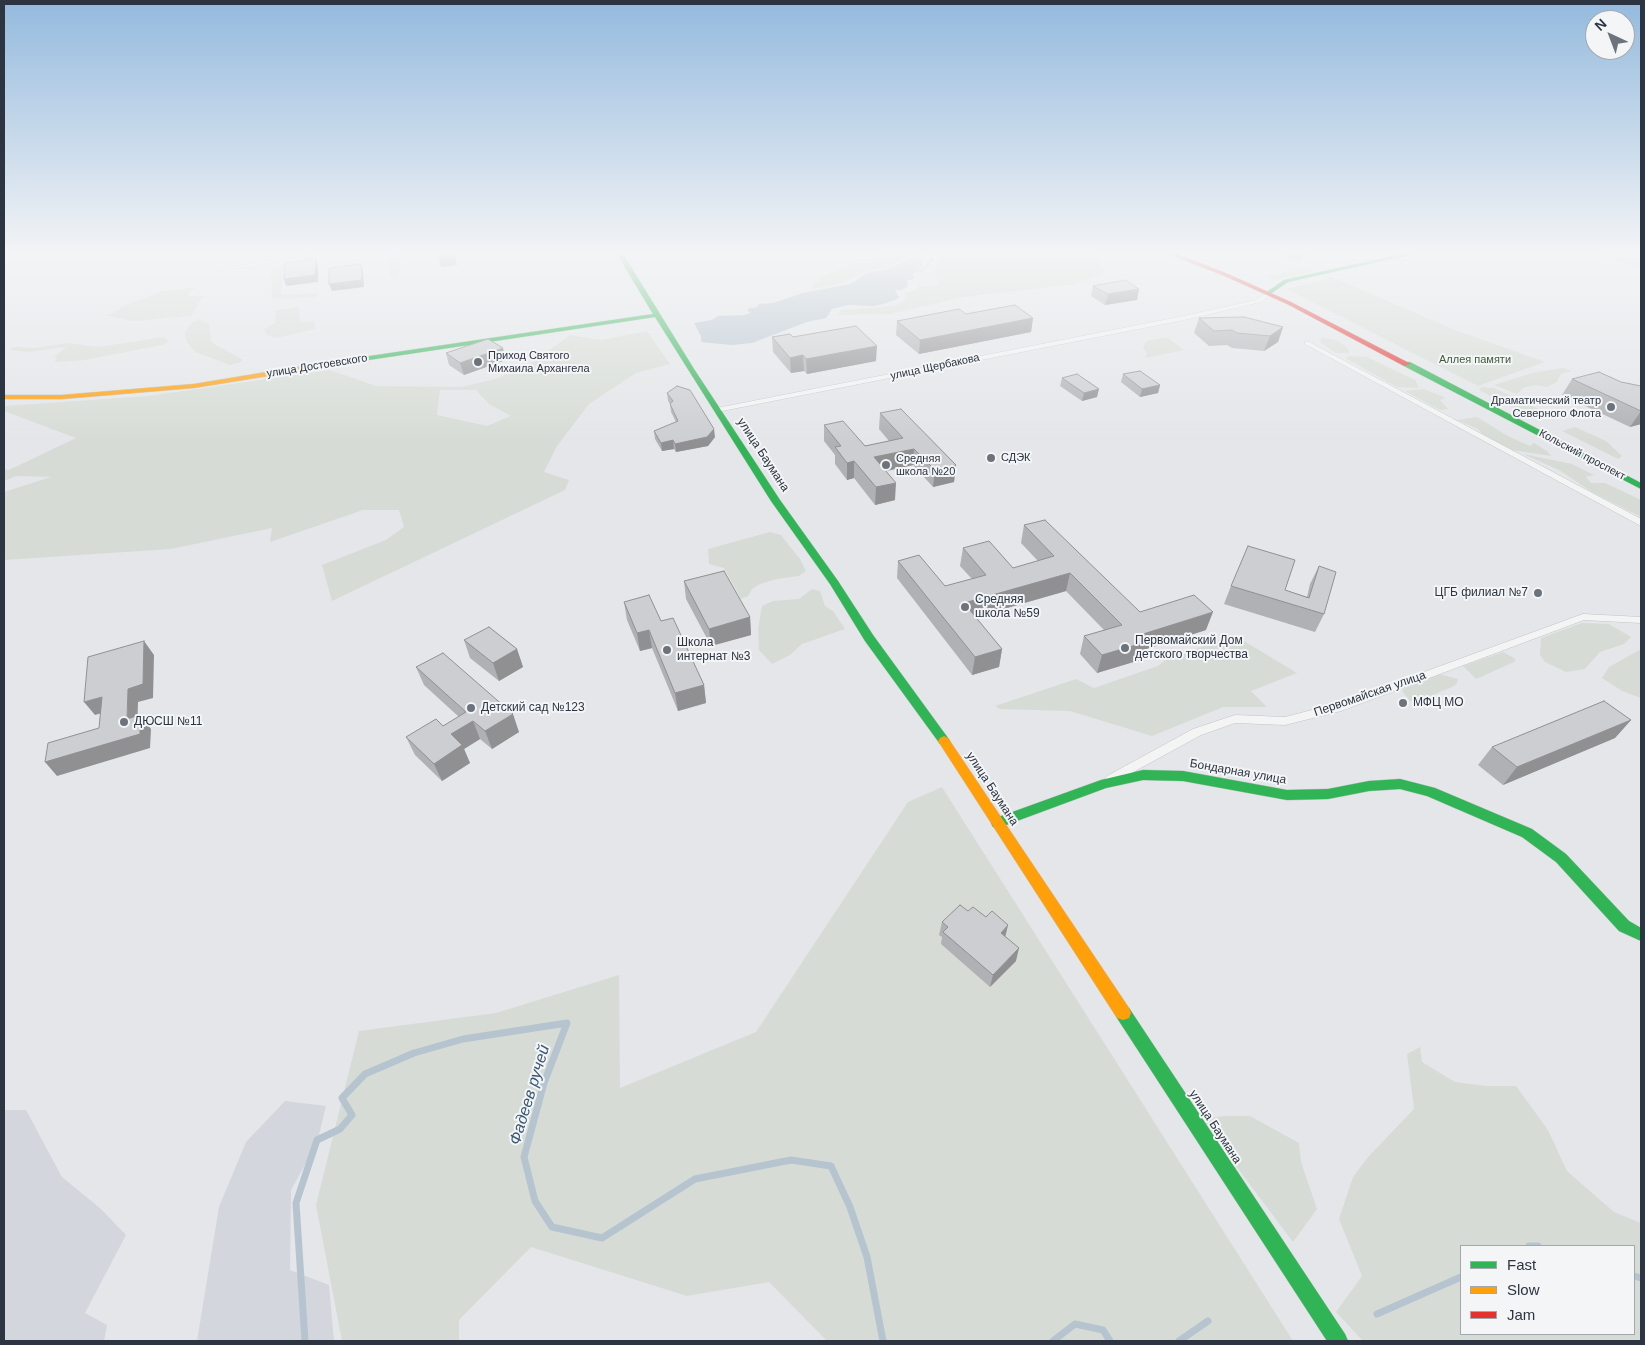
<!DOCTYPE html>
<html>
<head>
<meta charset="utf-8">
<style>
  body { margin:0 }
  #map { position:relative; width:1645px; height:1345px; overflow:hidden; background:#e4e6e9; font-family:Helvetica,sans-serif }
  canvas { display:block }
  .frame { position:absolute; inset:0; border:5px solid #2c3541; pointer-events:none }
  .legend { position:absolute; left:1460px; top:1245px; width:175px; height:90px; box-sizing:border-box; background:#f3f5f7; border:1px solid #a3a8ae; margin:0; padding:6px 9px; list-style:none; font-size:15px; color:#2c3541 }
  .legend li { display:flex; align-items:center; gap:10px; height:25px }
  .legend b { width:25px; border:1px solid #a3a8ae }
  .north { position:absolute; left:1585px; top:10px; width:50px; height:50px; box-sizing:border-box; background:#f3f5f7; border:1px solid #a3a8ae; border-radius:50%; rotate:317deg; font-size:14px; font-weight:700; line-height:20px; text-align:center; color:#2c3541 }
  .north::after { content:''; display:block; margin:auto; width:18px; height:22px; background:#6c737c; clip-path:polygon(50% 0,100% 100%,50% 72%,0 100%) }
</style>
</head>
<body>
<div id="map">
<canvas width="1645" height="1345"></canvas>
<div class="frame"></div>
<ul class="legend">
<li><b style="height:6px;background:#30b455"></b>Fast</li>
<li><b style="height:6px;background:#ff9f0a"></b>Slow</li>
<li><b style="height:6px;background:#e5322d"></b>Jam</li>
</ul>
<div class="north">N</div>
</div>
<script>
const ctx = document.querySelector('canvas').getContext('2d');
ctx.lineJoin = 'round';
function fill(path, color) {
  ctx.fillStyle = color;
  ctx.fill(path, 'evenodd');
}
function shape(rows) {
  const path = new Path2D();
  for (const r of rows) {
    path.moveTo(r[0], r[1]);
    for (let i = 2; i < r.length; i += 2) path.lineTo(r[i], r[i + 1]);
  }
  return path;
}
function stroke(path, color, width, dash) {
  ctx.strokeStyle = color;
  ctx.lineWidth = width;
  ctx.lineCap = dash ? 'butt' : 'round';
  ctx.setLineDash(dash || []);
  ctx.stroke(path);
}
function label(font, color, halo, rows, align = 'center') {
  ctx.font = font + ' Helvetica,sans-serif';
  ctx.lineWidth = 4;
  ctx.setLineDash([]);
  ctx.textBaseline = 'middle';
  ctx.strokeStyle = halo;
  ctx.fillStyle = color;
  for (const [text, x, y, turn = 0] of rows) {
    ctx.save();
    ctx.translate(x, y);
    ctx.rotate((+turn || 0) * Math.PI / 180);
    ctx.textAlign = isNaN(turn) ? turn : align;
    if (halo) ctx.strokeText(text, 0, 0);
    ctx.fillText(text, 0, 0);
    ctx.restore();
  }
}
fill(shape([
  [1594,254,1641,254,1641,268],
  [285,1101,326,1106,317,1143,291,1190,290,1270,329,1285,334,1341,197,1341,219,1207,246,1142],
  [4,1110,26,1110,62,1177,101,1209,126,1235,85,1313,107,1325,104,1341,4,1341]
]), '#d3d6dc');
fill(shape([
  [387,254,404,254,400,261,401,268,396,280,390,277],
  [881,254,920,254,906,257,893,265,866,272,841,283,814,289,812,286,821,277,846,266,866,263],
  [938,254,1097,254,1100,265,1107,269,1102,274,1075,284,964,297,890,314,837,315,841,310,894,306,907,299,904,293,916,290,919,286,940,285,934,272,940,261],
  [286,265,293,267,283,269,281,295,317,293,317,297,272,299,271,271],
  [1300,268,1313,269,1313,272,1275,280,1266,277],
  [1332,277,1455,330,1545,362,1478,386,1286,289],
  [195,287,188,296,203,296,191,316,135,321,107,316,126,305,163,291],
  [297,307,299,307,300,322,314,321,315,329,276,338,267,335,264,329,275,323,276,310],
  [200,320,209,324,211,340,214,344,242,359,241,362,230,365,195,352,186,341,185,332,193,321],
  [647,331,670,364,636,373,589,404,557,446,544,472,569,480,565,490,332,601,322,565,386,540,404,527,399,510,363,510,270,542,272,528,171,549,4,560,4,492,51,477,16,476,4,481,4,469,9,470,76,438,4,411,4,406,148,396,330,370,376,386,462,387,498,378,531,363,570,335,602,340],
  [440,390,476,390,489,404,511,416,487,426,437,415],
  [164,337,169,342,162,345,85,360,55,362,57,358,54,357,66,347,29,352,9,350,13,347,34,348,68,343,98,347],
  [1167,337,1184,350,1145,358,1147,353,1143,347,1146,341],
  [1324,338,1336,340,1347,347,1350,353,1336,353,1321,343,1320,339],
  [1349,356,1367,357,1415,380,1419,388,1397,387,1345,358],
  [1562,368,1572,371,1561,374,1557,382,1547,387,1534,385,1523,388,1517,394,1494,385,1532,373],
  [1482,387,1494,388,1545,412,1536,416,1526,413,1479,390],
  [1424,389,1446,398,1440,400,1448,409,1440,410,1405,391],
  [1477,417,1508,436,1530,446,1534,443,1547,451,1551,456,1512,450,1483,435,1478,429,1457,420],
  [1575,427,1606,441,1622,456,1618,459,1562,431],
  [1523,454,1572,464,1594,475,1586,477,1591,483,1605,483,1641,500,1641,517,1592,492,1559,470],
  [770,532,781,535,800,559,806,571,799,576,777,579,760,584,752,589,748,596,741,599,724,568,709,564,708,549],
  [812,589,820,591,825,606,833,611,845,629,802,644,790,655,772,664,759,650,758,629,762,606,773,601,799,599],
  [1582,623,1609,624,1631,637,1624,644,1600,652,1585,669,1566,672,1545,662,1540,655,1541,638],
  [1234,635,1297,673,1251,691,1267,707,1223,707,1152,736,1070,711,1000,709,995,706,1076,679,1094,688,1158,666,1165,660],
  [1641,649,1641,698,1622,691,1602,678,1609,667],
  [1503,652,1516,659,1514,662,1476,679,1463,666],
  [1439,674,1458,679,1457,683,1454,686,1417,702,1410,701,1403,692,1403,689],
  [942,787,1293,1341,827,1341,769,1282,687,1296,531,1247,459,1320,459,1341,342,1341,316,1205,359,1031,496,1013,619,975,620,1088,756,1032,908,802],
  [1420,1047,1422,1062,1455,1082,1486,1086,1516,1086,1548,1130,1567,1171,1614,1212,1641,1223,1641,1341,1363,1341,1336,1312,1362,1276,1339,1219,1353,1177,1369,1156,1414,1109,1407,1054],
  [1461,1246,1634,1246,1634,1334,1461,1334],
  [1225,1116,1250,1116,1299,1143,1301,1162,1317,1209,1293,1242,1224,1150,1197,1120]
]), '#d6dcd5');
fill(shape([
  [911,258,922,258,921,268,912,272,914,279,907,280,908,286,902,290,895,290,899,298,887,303,874,306,848,305,832,309,826,318,807,322,752,343,732,345,701,342,701,336,694,323,712,320,718,316,744,315,750,313,747,309,757,307,759,304,773,303,803,293,850,284,867,273,888,269]
]), '#b6c4d0');
stroke(shape([
  [912,272,921,271,927,266,928,262,932,260,932,254]
]), '#b6c4d0', 2.5);
stroke(shape([
  [1529,1246,1538,1246],
  [1634,1276,1641,1278],
  [1377,1314,1461,1277],
  [305,1341,296,1203,317,1140,340,1129,352,1115,342,1098,365,1074,414,1053,463,1039,567,1023,544,1083,524,1157,535,1201,552,1227,602,1238,695,1179,791,1160,831,1166,850,1207,867,1257,883,1341],
  [1053,1341,1075,1324,1103,1330,1110,1341],
  [1179,1341,1208,1321]
]), '#b6c4d0', 7);
const street = shape([
  [317,254,335,254,218,271,215,269,317,254],
  [1267,292,1270,294,1261,302,1184,320,717,412,713,410,717,408,1184,316,1257,300,1267,292],
  [1305,342,1309,342,1641,519,1641,526,1305,344,1305,342],
  [1583,614,1641,617,1641,623,1584,620,1341,711,1285,725,1235,723,1201,735,1115,782,1111,784,1107,782,1105,779,1107,776,1193,729,1235,715,1285,717,1339,703,1583,614]
]);
const fast = shape([
  [617,254,623,254,694,369,780,500,838,581,873,635,948,738,950,741,948,744,940,744,865,641,830,584,771,501,655,317,309,369,305,367,309,365,653,314,617,254],
  [1402,254,1414,254,1288,282,1269,295,1264,294,1284,280,1402,254],
  [1404,362,1410,362,1641,483,1641,489,1404,366,1404,362],
  [1143,770,1183,771,1287,790,1328,789,1369,781,1400,779,1435,788,1532,829,1566,854,1629,921,1641,928,1641,941,1619,931,1556,862,1522,837,1427,796,1400,789,1369,791,1328,799,1287,800,1183,781,1143,780,1106,788,998,828,993,827,991,823,993,819,1101,780,1143,770],
  [1123,1006,1129,1008,1345,1334,1348,1341,1327,1341,1117,1018,1115,1013,1117,1008,1123,1006]
]);
const slow = shape([
  [309,365,313,367,312,369,194,388,62,399,4,399,4,395,62,395,194,384,309,365],
  [944,736,948,738,1129,1008,1131,1013,1129,1018,1123,1020,1117,1018,940,744,938,741,940,738,944,736]
]);
const jam = shape([
  [1168,254,1177,254,1226,273,1291,302,1411,364,1404,366,1287,304,1222,275,1168,254]
]);
stroke(street, '#c2c4c7', 1);
stroke(fast, '#c2c4c7', 1);
stroke(slow, '#c2c4c7', 1);
stroke(jam, '#c2c4c7', 1);
fill(street, '#f4f4f5');
fill(fast, '#30b455');
fill(slow, '#ff9f0a');
fill(jam, '#e5322d');
fill(shape([
  [1278,254,1309,254,1297,260],
  [1093,286,1139,289,1137,300,1105,305,1091,296],
  [966,314,1033,318,1031,332,919,354,896,335,897,321],
  [1199,318,1283,327,1278,342,1264,351,1232,348,1227,345,1209,346,1194,333],
  [772,337,793,337,876,361,807,374,804,371,791,373,773,352],
  [446,353,506,360,464,375,449,365],
  [1123,374,1160,385,1158,393,1140,397,1121,382],
  [1062,378,1097,397,1082,401,1060,386],
  [1572,379,1621,382,1641,386,1641,424,1630,427,1562,395],
  [667,393,715,437,708,446,676,452,674,449,662,451,655,439,654,431,676,422,671,412,670,404,668,401],
  [880,413,956,465,954,482,933,487,913,465,886,471,895,500,875,505,854,478,847,480,835,464,835,455,824,441,824,425,865,446,889,441,879,429],
  [1024,525,1140,612,1206,630,1143,650,1140,660,1097,673,1080,654,1084,636,1104,630,1066,591,975,617,1002,649,999,667,972,675,897,578,898,561,945,586,972,579,960,566,963,548,1013,568,1038,561,1021,543],
  [1319,566,1324,614,1315,632,1224,604,1231,586,1285,590,1307,597,1310,584],
  [684,581,750,617,751,635,711,646,686,599],
  [624,602,661,621,704,685,706,703,678,711,652,648,640,651,627,620],
  [464,640,517,649,523,667,499,681,470,658],
  [416,667,519,732,492,749,480,739,464,749,470,763,442,781,415,755,406,737,443,726,459,717,424,685],
  [1631,720,1615,738,1503,785,1478,765,1492,747],
  [968,911,1005,937,1016,961,990,987,941,944,942,937,939,935,942,922]
]), '#b0b1b4');
fill(shape([
  [1299,254,1309,254,1297,260],
  [455,255,457,265,441,267,438,257],
  [316,259,318,266,318,282,286,286,284,279],
  [361,264,363,271,364,287,332,291,329,284],
  [1139,289,1137,300,1105,305,1108,294],
  [1033,318,1031,332,919,354,920,340],
  [1283,327,1278,342,1264,351,1270,336],
  [877,346,876,361,807,374,806,359],
  [503,348,506,360,464,375,460,363],
  [803,355,804,371,791,373,790,358],
  [1160,385,1158,393,1140,397,1142,389],
  [1099,389,1097,397,1082,401,1084,393],
  [1641,411,1641,424,1630,427],
  [714,429,715,437,708,446,676,452,675,444],
  [673,440,674,449,662,451,661,443],
  [914,449,913,465,873,474,874,457],
  [854,461,854,478,847,480,847,463],
  [956,465,954,482,933,487,935,470],
  [896,483,895,500,875,505,876,487],
  [1070,573,1066,591,962,621,964,603],
  [1213,612,1206,630,1143,650,1140,660,1097,673,1102,655,1140,635],
  [750,617,751,635,711,646,709,629],
  [649,630,652,648,640,651,637,633],
  [144,641,154,655,153,698,138,702,137,733,127,719,128,689],
  [517,649,523,667,499,681,493,663],
  [1002,649,999,667,972,675,975,657],
  [704,685,706,703,678,711,675,693],
  [102,697,112,710,95,715,84,702],
  [513,714,519,732,492,749,485,731],
  [140,715,151,729,150,748,57,776,45,762],
  [1631,720,1615,738,1503,785,1517,767],
  [473,721,480,739,464,749,470,763,442,781,434,764,451,734],
  [1008,925,1005,938,1001,933],
  [1019,948,1016,961,990,987,993,975]
]), '#909092');
const building = shape([
  [437,254,454,254,455,255,438,257,437,254],
  [316,259,315,275,284,279,285,263,316,259],
  [361,264,362,280,329,284,329,268,361,264],
  [1125,280,1139,289,1108,294,1093,286,1125,280],
  [1015,305,1033,318,920,340,897,321,959,309,966,314,1015,305],
  [1244,317,1283,327,1270,336,1237,333,1232,330,1214,331,1199,318,1244,317],
  [856,326,877,346,806,359,803,355,790,358,772,337,790,334,793,337,856,326],
  [488,339,503,348,460,363,446,353,488,339],
  [1140,371,1160,385,1142,389,1123,374,1140,371],
  [1599,372,1621,382,1641,386,1641,411,1572,379,1599,372],
  [1077,374,1099,389,1084,393,1062,378,1077,374],
  [677,386,690,390,714,429,707,437,675,444,673,440,661,443,654,431,678,421,670,404,673,401,667,393,677,386],
  [901,409,956,465,935,470,914,449,874,457,896,483,876,487,854,461,847,463,835,447,841,446,824,425,843,421,865,446,903,438,880,413,901,409],
  [1045,520,1140,612,1194,595,1213,612,1140,635,1146,642,1102,655,1084,636,1122,625,1070,573,964,603,1002,649,975,657,898,561,919,555,945,586,986,575,963,548,989,541,1013,568,1054,556,1024,525,1045,520],
  [1248,546,1295,560,1285,590,1309,598,1319,566,1336,572,1324,614,1231,586,1248,546],
  [724,571,750,617,709,629,684,581,724,571],
  [649,595,661,621,673,618,704,685,675,693,649,630,637,633,624,602,649,595],
  [489,627,517,649,493,663,464,640,489,627],
  [144,641,143,684,128,689,127,719,140,715,140,734,45,762,48,743,99,728,102,697,84,702,88,657,144,641],
  [443,653,513,714,485,731,473,721,451,734,462,745,434,764,406,737,436,719,443,726,466,712,416,667,443,653],
  [1604,701,1631,720,1517,767,1492,747,1604,701],
  [960,905,968,911,973,907,986,917,992,911,1008,925,1001,933,1019,948,993,975,943,932,948,927,942,922,960,905]
]);
fill(building, '#cdced1');
stroke(building, '#909092', 1);
const sky = ctx.createLinearGradient(0, 0, 0, 443);
sky.addColorStop(0, '#94bade');
sky.addColorStop(0.57, '#f3f4f5');
sky.addColorStop(1, '#f3f4f500');
ctx.fillStyle = sky;
ctx.fillRect(0, 0, 1645, 443);
for (const [x, y, r, color] of [
  [478,362,5,"#6c737c"],
  [1611,407,5,"#6c737c"],
  [991,458,5,"#6c737c"],
  [886,465,5,"#6c737c"],
  [1538,593,5,"#6c737c"],
  [965,607,5,"#6c737c"],
  [1125,648,5,"#6c737c"],
  [667,650,5,"#6c737c"],
  [1403,703,5,"#6c737c"],
  [471,708,5,"#6c737c"],
  [124,722,5,"#6c737c"]
]) {
  const dot = new Path2D();
  dot.arc(x, y, r, 0, 2 * Math.PI);
  ctx.fillStyle = color;
  ctx.fill(dot);
  stroke(dot, '#f3f5f7', 2);
}
label('11px', '#2c3541', '#f3f5f7', [
  ["Приход Святого",488,356],
  ["Михаила Архангела",488,369],
  ["Драматический театр",1601,401,"right"],
  ["Северного Флота",1601,414,"right"],
  ["СДЭК",1001,458],
  ["Средняя",896,459],
  ["школа №20",896,472]
], 'left');
label('11px', '#445b3b', '#f3f5f7', [
  ["Аллея памяти",1475,360]
]);
label('11px', '#2c3541', '#f3f5f7', [
  ["улица Достоевского",317,366,-9],
  ["улица Щербакова",935,367,-12],
  ["Кольский проспект",1582,455,28]
]);
label('12px', '#2c3541', '#f3f5f7', [
  ["улица Баумана",763,455,57],
  ["Первомайская улица",1370,694,-19],
  ["Бондарная улица",1238,772,10],
  ["улица Баумана",992,789,57],
  ["улица Баумана",1215,1127,57]
]);
label('12px', '#2c3541', '#f3f5f7', [
  ["ЦГБ филиал №7",1528,593,"right"],
  ["Средняя",975,600],
  ["школа №59",975,614],
  ["Первомайский Дом",1135,641],
  ["детского творчества",1135,655],
  ["Школа",677,643],
  ["интернат №3",677,657],
  ["МФЦ МО",1413,703],
  ["Детский сад №123",481,708],
  ["ДЮСШ №11",134,722]
], 'left');
label('italic 16px', '#3a5771', '#f3f5f7', [
  ["Фадеев ручей",530,1095,-73]
]);
</script>
</body>
</html>
